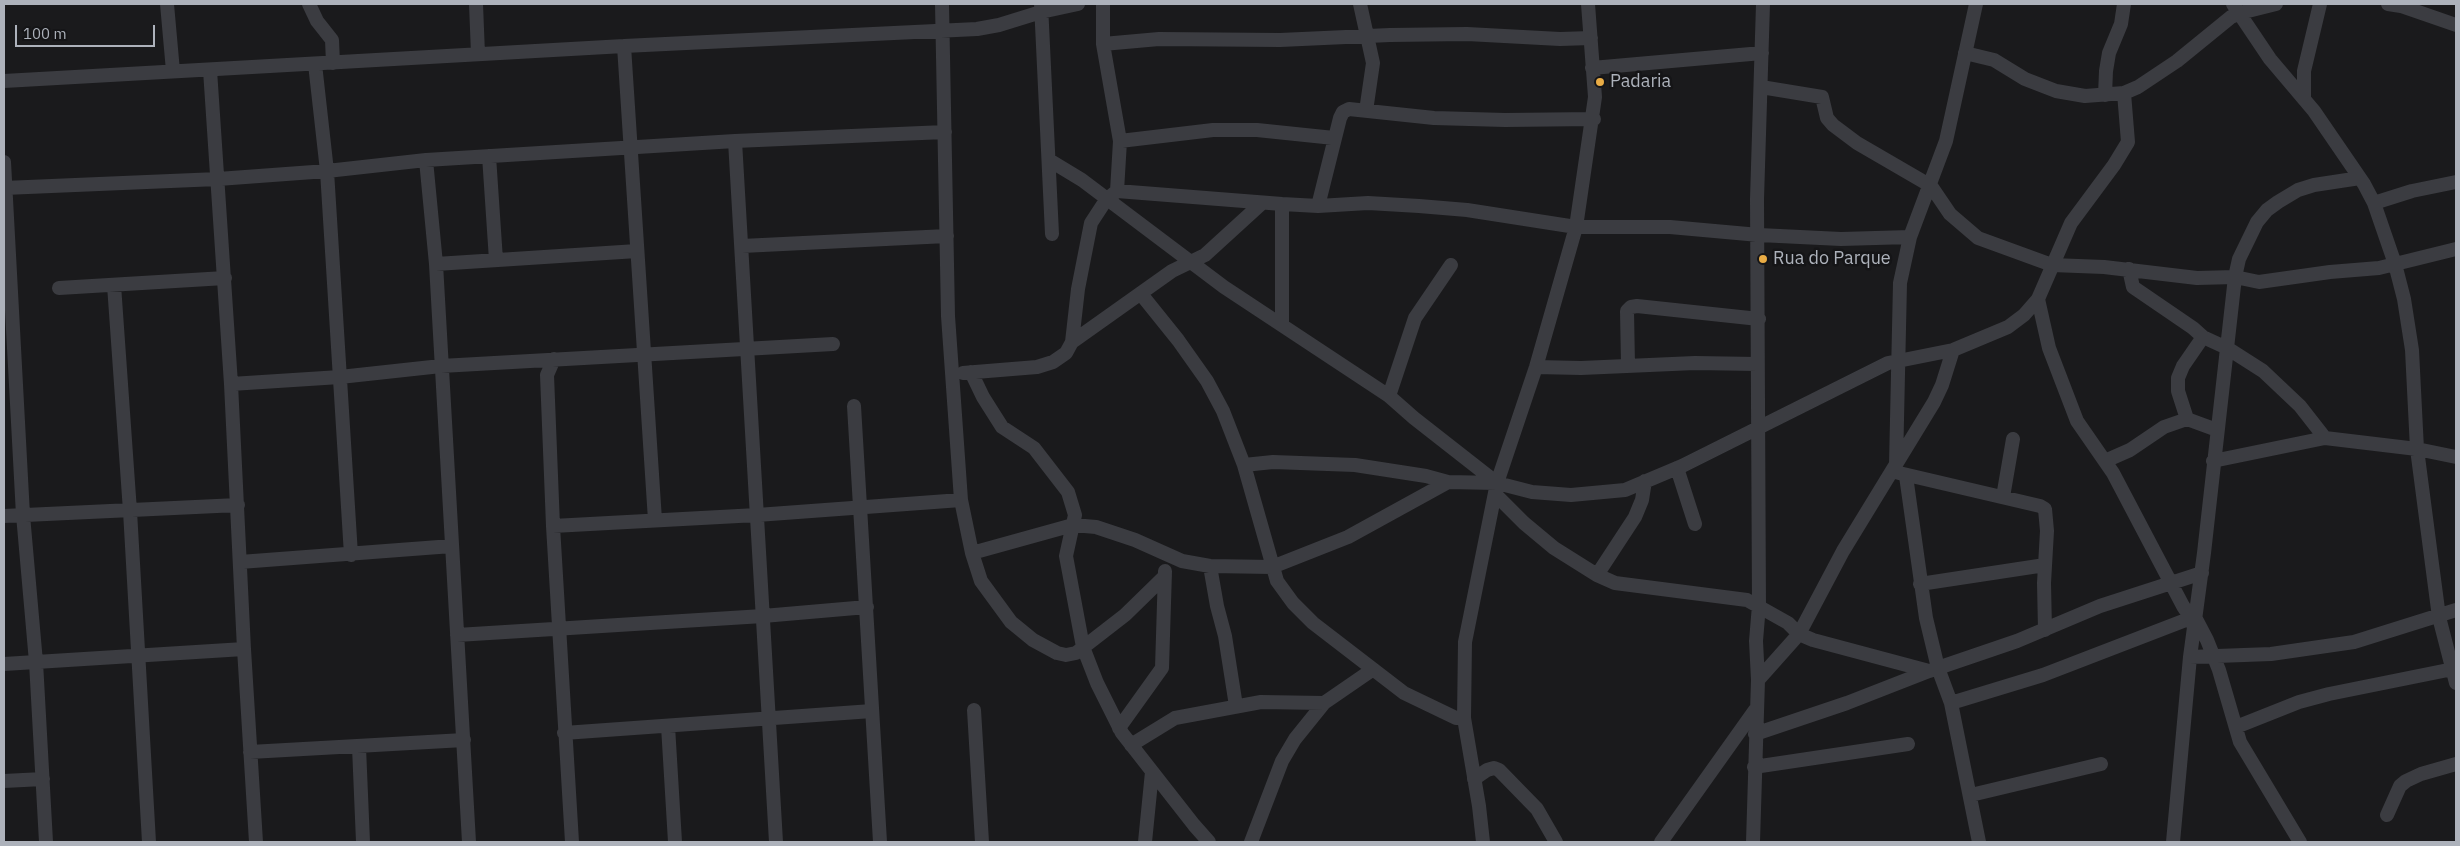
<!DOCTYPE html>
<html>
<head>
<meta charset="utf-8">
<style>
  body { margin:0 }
  #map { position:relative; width:2460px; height:846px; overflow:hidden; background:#1a1a1c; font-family:"IBM Plex Sans",sans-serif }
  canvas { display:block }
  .frame { position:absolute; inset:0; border:5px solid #adb2bb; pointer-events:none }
  .scale { position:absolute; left:15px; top:25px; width:140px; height:22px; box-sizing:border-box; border:2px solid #adb2bb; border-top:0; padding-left:6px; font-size:15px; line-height:18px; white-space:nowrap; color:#adb2bb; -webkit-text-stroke:4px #151517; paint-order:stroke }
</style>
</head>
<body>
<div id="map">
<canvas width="2460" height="846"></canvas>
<div class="frame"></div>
<div class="scale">100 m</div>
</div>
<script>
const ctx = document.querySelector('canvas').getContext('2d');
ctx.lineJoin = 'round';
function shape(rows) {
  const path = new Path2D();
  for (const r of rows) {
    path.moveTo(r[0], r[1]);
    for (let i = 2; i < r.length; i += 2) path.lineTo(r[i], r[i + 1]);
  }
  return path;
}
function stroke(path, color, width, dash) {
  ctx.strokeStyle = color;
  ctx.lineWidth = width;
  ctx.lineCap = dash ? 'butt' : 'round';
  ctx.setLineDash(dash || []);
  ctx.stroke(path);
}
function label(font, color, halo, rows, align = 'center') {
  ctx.font = font + ' "IBM Plex Sans",sans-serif';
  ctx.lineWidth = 5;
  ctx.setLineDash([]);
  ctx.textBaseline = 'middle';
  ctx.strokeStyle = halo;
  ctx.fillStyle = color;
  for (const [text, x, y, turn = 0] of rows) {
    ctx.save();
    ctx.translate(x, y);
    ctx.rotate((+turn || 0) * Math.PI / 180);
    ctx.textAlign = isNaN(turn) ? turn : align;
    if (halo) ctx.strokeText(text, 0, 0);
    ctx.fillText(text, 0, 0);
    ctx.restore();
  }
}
stroke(shape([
  [167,4,173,71],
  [309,4,317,21,332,40,333,63],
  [476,4,478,54],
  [942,4,948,316,961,500,972,553,981,581,1011,622,1033,640,1057,653,1066,655,1076,653,1125,615,1165,576],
  [1041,4,1052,234],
  [1360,4,1373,63,1366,111],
  [2233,4,2270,59,2314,111,2364,184,2374,203,2395,264,2404,299,2412,350,2417,449,2432,564,2439,617,2456,683],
  [2388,4,2401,6,2456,25],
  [1103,44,1159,39,1280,40,1390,35,1467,34,1560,39,1591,38],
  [624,46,655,520],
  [1965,53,1994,60,2025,79,2056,91,2085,96,2124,93,2138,87,2177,61,2231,17,2240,13,2276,4],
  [315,64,327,171,351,555],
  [1592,68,1762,53],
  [210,70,231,384,244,649,256,842],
  [4,81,624,46,977,29,999,25,1041,12,1078,4],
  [1761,87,1822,97,1827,118,1833,125,1857,143,1931,186,1950,214,1978,238,2052,265,2104,267,2197,278,2235,277,2259,282,2330,272,2379,268,2456,249],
  [2105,95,2106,71,2109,53,2121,24,2124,4],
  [2304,99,2304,71,2320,4],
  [735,141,776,842],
  [1120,141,1213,130,1257,130,1334,138],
  [489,156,496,260],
  [426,160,436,264,469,842],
  [1049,160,1082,180,1224,287,1389,396,1414,418,1497,483],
  [4,162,23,515,36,662,46,842],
  [4,188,218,179,327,171,426,160,735,141,945,132],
  [1117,191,1282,204,1318,206,1368,203,1419,206,1467,210,1576,227,1670,227,1759,235,1841,239,1910,237],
  [2374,203,2412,191,2456,182],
  [1318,206,1340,118,1343,112,1349,109,1434,118,1505,120,1594,119],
  [742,246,947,236],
  [436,264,637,251],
  [2129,269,2133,287,2193,328,2203,337,2227,348,2263,371,2300,406,2325,438],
  [114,285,130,511,149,842],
  [59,288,225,278],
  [1141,294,1178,340,1207,381,1223,411,1244,465,1277,581,1293,603,1313,623,1404,693,1456,718,1464,718],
  [2038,299,2049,348,2077,421,2113,473,2183,606,2191,618,2196,619,2207,640,2219,670,2240,742,2300,842],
  [1282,323,1282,204],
  [2203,337,2183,366,2178,378,2178,391,2187,419,2217,430],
  [1072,342,1172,271,1205,255,1262,203],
  [554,359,547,375,553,526,572,842],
  [1628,365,1627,311,1631,307,1637,306,1759,319],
  [1536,367,1581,368,1695,363,1757,364],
  [971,372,983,397,1002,427,1034,448,1068,492,1075,515,1066,556,1083,647,1097,683,1122,733,1194,825,1209,842],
  [963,373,1037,367,1053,362,1066,353,1072,342,1078,289,1091,223,1106,200,1117,191,1120,141,1103,44,1103,4],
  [231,384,340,377,441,366,833,344],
  [1389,396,1415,318,1451,265],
  [854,406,880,842],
  [2105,461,2130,450,2164,427,2187,419],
  [2213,461,2325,438,2417,449,2456,457],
  [1244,465,1273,462,1355,465,1426,476,1448,482],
  [1896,465,1900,283,1910,237,1946,141,1976,4],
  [1677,468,1695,524],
  [1899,473,2040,506,2045,509,2047,531,2044,583,2045,630],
  [1906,476,1926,618,1938,668,1951,703,1979,842],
  [1495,494,1524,523,1554,548,1597,575,1615,583,1747,600,1788,623,1799,634,1813,640,1929,671,2017,641,2100,606,2202,573],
  [2003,497,2013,439],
  [4,516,238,505],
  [553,526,757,515,961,500],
  [972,553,1073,525,1096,527,1135,540,1182,561,1210,566,1272,567,1348,537,1448,482,1497,483,1532,492,1571,495,1625,490,1682,466,1888,363,1953,350,2008,327,2024,315,2038,299,2071,223,2114,165,2128,142,2124,93],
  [240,562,452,546],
  [1210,566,1217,606,1225,636,1236,706],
  [1597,575,1635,517,1642,500,1645,481],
  [1920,584,2045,565],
  [457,635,763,616,867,607],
  [2190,657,2271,654,2354,642,2456,610],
  [4,664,244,649],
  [1758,680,1799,634,1843,551,1934,402,1942,385,1953,350],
  [1951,703,2043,675,2191,618],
  [974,710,982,842],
  [668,726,675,842],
  [2236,727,2299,702,2329,694,2453,669],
  [1119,728,1162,668,1165,571],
  [564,733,872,711],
  [1755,734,1847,703,1929,671],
  [1131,745,1175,718,1261,702,1324,703],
  [359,747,363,842],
  [250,752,464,740],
  [1754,767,1908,744],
  [1474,779,1487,770,1494,768,1499,770,1537,809,1556,842],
  [4,781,43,779],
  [1971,795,2101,764],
  [2387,815,2400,786,2406,781,2421,774,2456,764],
  [1145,842,1152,772],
  [1251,842,1282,761,1295,739,1324,703,1372,670],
  [1483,842,1479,806,1464,718,1465,642,1497,483,1536,367,1576,227,1595,97,1588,4],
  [1661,842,1755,710],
  [1753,842,1758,680,1756,641,1759,605,1757,199,1763,4],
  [2173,842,2190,657,2204,553,2235,277,2239,259,2257,222,2267,210,2278,202,2298,190,2314,185,2360,178]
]), '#3b3c41', 14);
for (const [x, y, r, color] of [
  [1600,82,5,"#e9ac45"],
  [1763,259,5,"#e9ac45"]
]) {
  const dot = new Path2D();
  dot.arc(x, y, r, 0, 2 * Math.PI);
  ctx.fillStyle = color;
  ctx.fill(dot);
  stroke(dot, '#151517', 2);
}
label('18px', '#adb2bb', '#151517', [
  ["Padaria",1610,82],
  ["Rua do Parque",1773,259]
], 'left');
</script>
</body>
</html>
